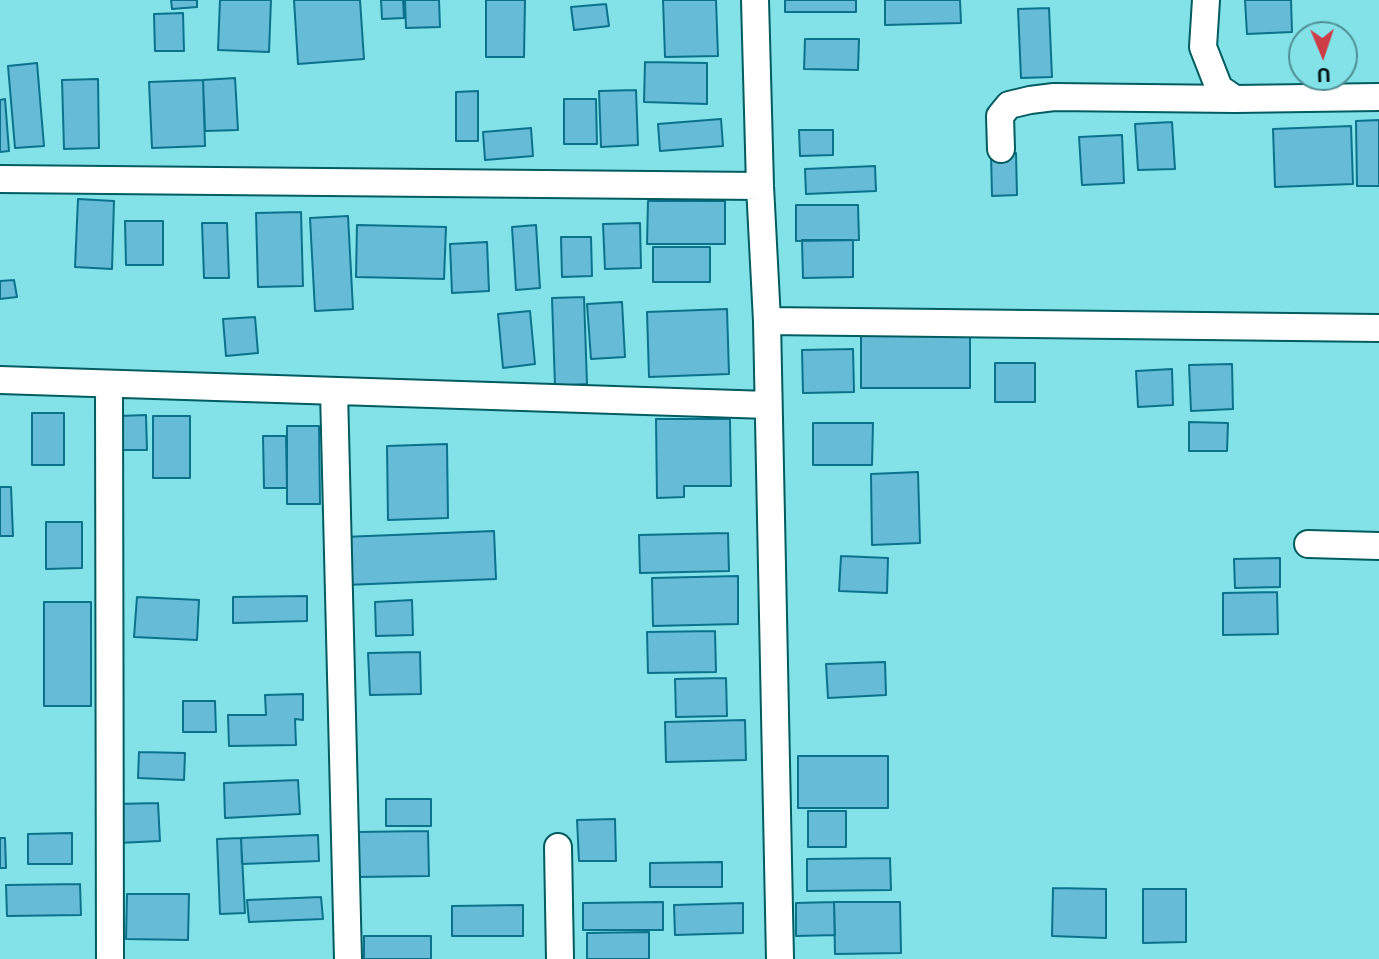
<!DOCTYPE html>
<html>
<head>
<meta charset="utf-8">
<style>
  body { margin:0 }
  #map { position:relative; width:1379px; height:959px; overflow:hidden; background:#82e2e8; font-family:"Open Sans",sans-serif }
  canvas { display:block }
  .north { position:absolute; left:1288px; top:21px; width:70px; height:70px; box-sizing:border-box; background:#82e2e8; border:2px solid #4e8f94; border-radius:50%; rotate:178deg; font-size:19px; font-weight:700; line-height:28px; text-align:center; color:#011315 }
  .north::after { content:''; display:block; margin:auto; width:24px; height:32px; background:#cd3d48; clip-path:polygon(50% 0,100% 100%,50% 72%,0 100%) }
</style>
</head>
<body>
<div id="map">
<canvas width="1379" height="959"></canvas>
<div class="north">U</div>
</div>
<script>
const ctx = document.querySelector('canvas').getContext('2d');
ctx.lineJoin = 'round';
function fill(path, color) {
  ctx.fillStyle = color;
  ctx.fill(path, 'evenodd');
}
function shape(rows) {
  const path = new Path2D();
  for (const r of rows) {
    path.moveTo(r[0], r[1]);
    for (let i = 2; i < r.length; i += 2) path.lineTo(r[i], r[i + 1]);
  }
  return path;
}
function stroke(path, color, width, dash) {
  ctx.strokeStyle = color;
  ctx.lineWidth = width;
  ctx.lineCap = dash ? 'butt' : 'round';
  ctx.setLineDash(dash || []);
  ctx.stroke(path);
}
const building = shape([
  [171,0,197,0,197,7,172,9,171,0],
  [220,0,271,0,269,52,218,50,220,0],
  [294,0,360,0,364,59,298,64,294,0],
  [381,0,403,0,404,18,382,19,381,0],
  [405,0,439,0,440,27,406,28,405,0],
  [486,0,525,0,524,57,486,57,486,0],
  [663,0,716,0,718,56,665,57,663,0],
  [785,0,856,0,856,12,785,12,785,0],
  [885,0,960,0,961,23,885,25,885,0],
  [1245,0,1291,0,1292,32,1247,34,1245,0],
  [606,4,609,26,574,30,571,7,606,4],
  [1049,8,1052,77,1021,78,1018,9,1049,8],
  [183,13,184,51,155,51,154,14,183,13],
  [805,39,859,39,858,70,804,69,805,39],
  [645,62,707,63,707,104,644,102,645,62],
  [37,63,44,146,15,148,8,66,37,63],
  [235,78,238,130,205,131,203,80,235,78],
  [98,79,99,148,64,149,62,80,98,79],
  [203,80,205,146,152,148,149,82,203,80],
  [636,90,638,145,601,147,599,91,636,90],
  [478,91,478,141,456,141,456,92,478,91],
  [5,99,9,151,0,152,0,100,5,99],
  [564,99,596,99,597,144,564,144,564,99],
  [721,119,723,146,660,151,658,124,721,119],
  [1379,120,1379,186,1357,186,1356,121,1379,120],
  [1172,122,1175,169,1138,170,1135,124,1172,122],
  [1351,126,1353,184,1275,187,1273,129,1351,126],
  [531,128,533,156,485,160,483,132,531,128],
  [799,130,833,130,833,155,800,156,799,130],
  [1122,135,1124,183,1082,185,1079,137,1122,135],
  [1016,153,1017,195,992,196,991,154,1016,153],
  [875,166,876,191,806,194,805,169,875,166],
  [78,199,114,201,112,269,75,267,78,199],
  [648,201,725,201,725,244,647,244,648,201],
  [796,205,858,205,859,240,796,241,796,205],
  [301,212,303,286,258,287,256,213,301,212],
  [348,216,353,309,315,311,310,218,348,216],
  [125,221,163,221,163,265,126,265,125,221],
  [202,223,227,223,229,278,204,278,202,223],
  [640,223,641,268,605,269,603,224,640,223],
  [357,225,446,227,444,279,356,277,357,225],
  [536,225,540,288,516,290,512,227,536,225],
  [561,237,591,237,592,276,562,277,561,237],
  [802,240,853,240,853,277,803,278,802,240],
  [487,242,489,291,452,293,450,244,487,242],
  [653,247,710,247,710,282,653,282,653,247],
  [14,280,17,297,0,299,0,281,14,280],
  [584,297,587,384,555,386,552,298,584,297],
  [622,302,625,357,591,359,587,304,622,302],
  [727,309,729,374,649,377,647,312,727,309],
  [530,311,535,364,503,368,498,314,530,311],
  [255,317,258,353,226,356,223,319,255,317],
  [861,329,970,329,970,388,861,388,861,329],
  [853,349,854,392,803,393,802,350,853,349],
  [995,363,1035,363,1035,402,995,402,995,363],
  [1232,364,1233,409,1191,411,1189,365,1232,364],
  [1172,369,1173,405,1138,407,1136,371,1172,369],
  [32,413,64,413,64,465,32,465,32,413],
  [146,415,147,450,119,450,119,416,146,415],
  [153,416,190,416,190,478,153,478,153,416],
  [656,419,730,419,731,486,684,486,684,497,657,498,656,419],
  [1189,422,1228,423,1227,451,1189,451,1189,422],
  [813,423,873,423,872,465,813,465,813,423],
  [287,426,319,426,320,504,287,504,287,426],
  [263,436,286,436,287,488,264,488,263,436],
  [447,444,448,518,388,520,387,446,447,444],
  [918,472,920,543,872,545,871,474,918,472],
  [0,487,11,487,13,536,0,536,0,487],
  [46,522,82,522,82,568,46,569,46,522],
  [494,531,496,579,345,585,343,537,494,531],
  [728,533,729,571,640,573,639,535,728,533],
  [841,556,888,558,887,593,839,591,841,556],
  [1280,558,1280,587,1235,588,1234,559,1280,558],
  [738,576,738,624,653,626,652,578,738,576],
  [1277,592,1278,634,1223,635,1223,593,1277,592],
  [307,596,307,621,233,623,233,597,307,596],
  [137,597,199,600,197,640,134,637,137,597],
  [412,600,413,635,376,636,375,602,412,600],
  [44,602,91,602,91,706,44,706,44,602],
  [715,631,716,672,648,673,647,632,715,631],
  [420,652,421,694,370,695,368,653,420,652],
  [885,662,886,695,828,698,826,664,885,662],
  [726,678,727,716,676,717,675,679,726,678],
  [303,694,303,720,295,719,296,745,229,746,228,715,266,715,265,695,303,694],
  [183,701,215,701,216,732,183,732,183,701],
  [745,720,746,760,666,762,665,722,745,720],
  [139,752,185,753,184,780,138,778,139,752],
  [798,756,888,756,888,808,798,808,798,756],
  [298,780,300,814,225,818,224,783,298,780],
  [386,799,431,799,431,826,386,826,386,799],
  [158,803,160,841,118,843,117,804,158,803],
  [808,811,846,811,846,847,808,847,808,811],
  [615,819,616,861,579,861,577,820,615,819],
  [428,831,429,876,357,877,356,832,428,831],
  [72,833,72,864,28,864,28,834,72,833],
  [318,835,319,861,242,864,241,838,318,835],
  [0,838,5,838,6,868,0,868,0,838],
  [241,838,245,913,220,914,217,839,241,838],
  [890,858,891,890,807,891,807,859,890,858],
  [722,862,722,887,650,887,650,863,722,862],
  [80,884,81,915,7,916,6,885,80,884],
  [1053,888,1106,889,1106,938,1052,936,1053,888],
  [1143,889,1186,889,1186,942,1143,943,1143,889],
  [127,894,189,894,188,940,126,939,127,894],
  [321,897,323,919,249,922,247,900,321,897],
  [663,902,663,930,583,930,583,903,663,902],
  [834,902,835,935,796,936,796,903,834,902],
  [834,902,900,902,901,953,835,954,834,902],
  [743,903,743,933,675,935,674,905,743,903],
  [523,905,523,936,452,936,452,906,523,905],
  [649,932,649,959,587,959,587,933,649,932],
  [364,936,431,936,431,959,364,959,364,936]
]);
fill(building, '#66bbd6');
stroke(building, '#0b728c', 2);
const minor = shape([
  [755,0,760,186,767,321,780,959],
  [1206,0,1203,47,1219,88,1235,99],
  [1001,149,1000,116,1009,105,1030,100,1054,97,1235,99,1379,97],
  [0,179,760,186],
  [767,321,1379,328],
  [0,380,768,405],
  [109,384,110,959],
  [334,391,348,959],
  [1308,544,1379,546],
  [558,847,560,959]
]);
stroke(minor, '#015c60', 30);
stroke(minor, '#fff', 26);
</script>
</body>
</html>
